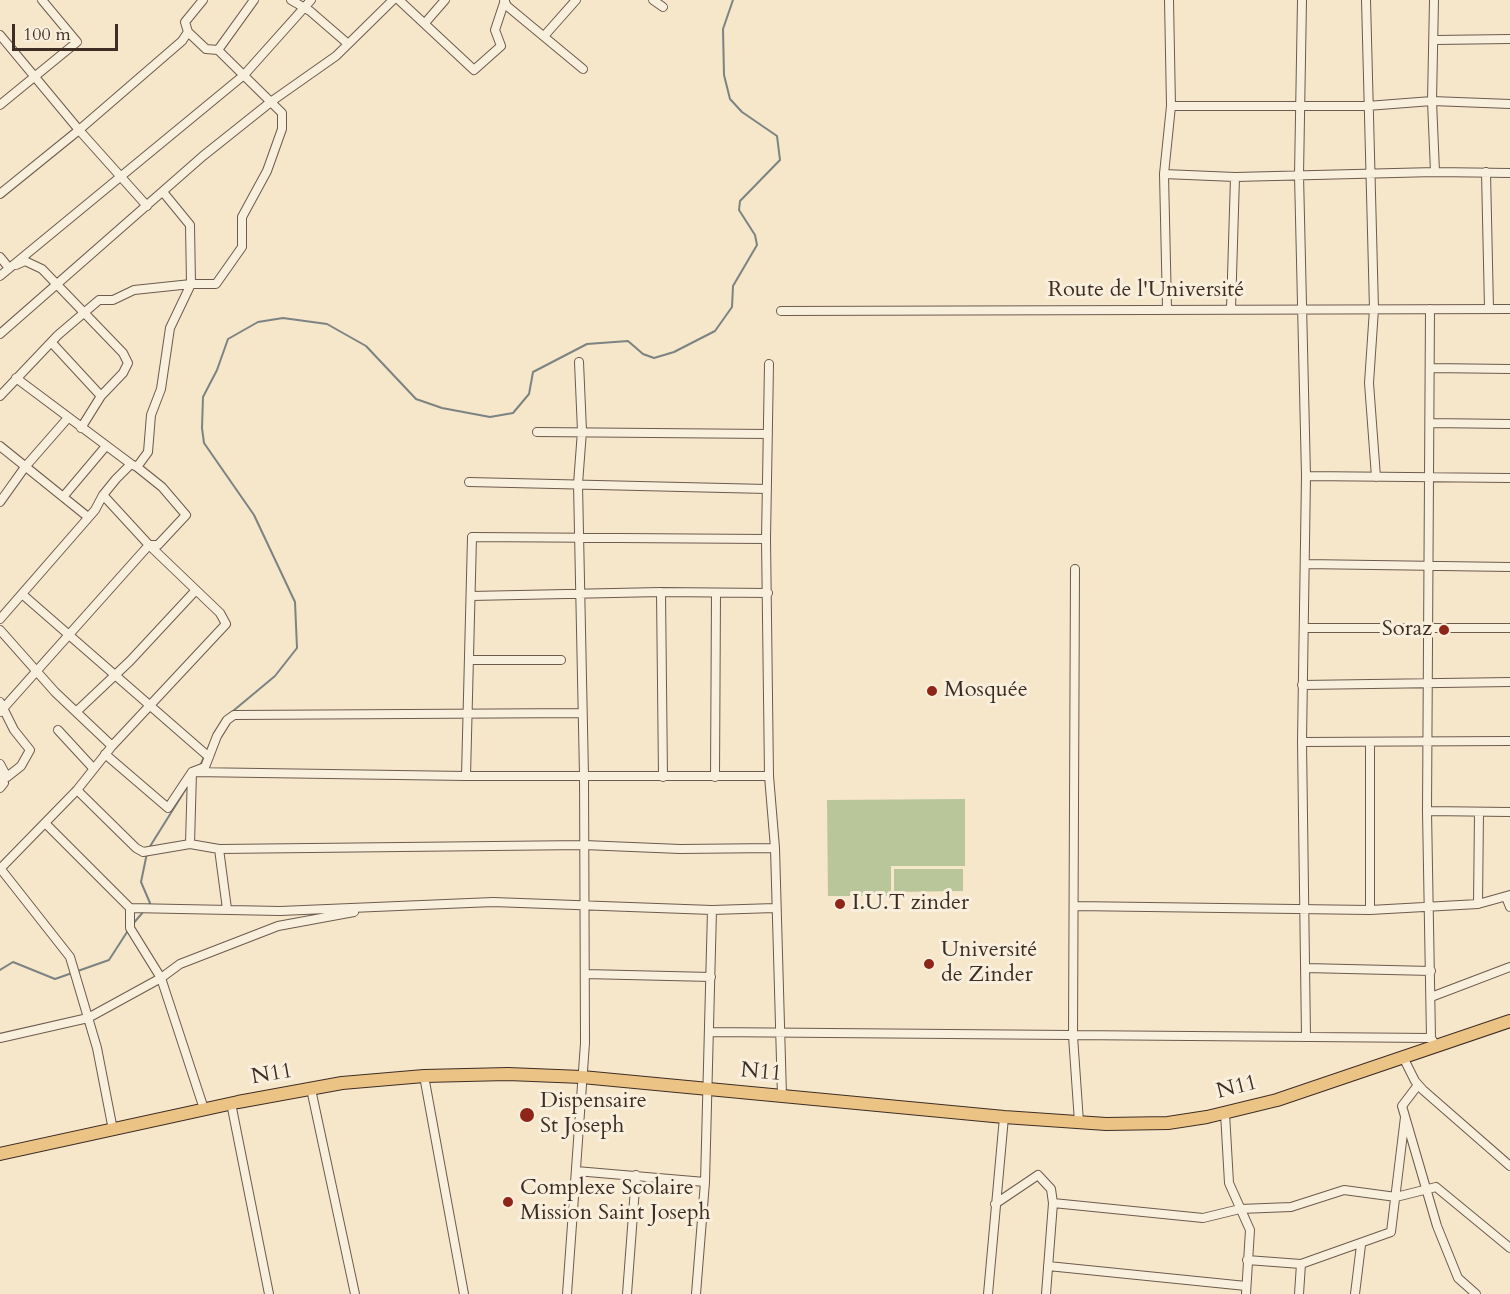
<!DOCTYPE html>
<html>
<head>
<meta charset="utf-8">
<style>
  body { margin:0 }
  #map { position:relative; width:1510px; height:1294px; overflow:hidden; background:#f6e6ca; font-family:Cardo,serif }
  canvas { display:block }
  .scale { position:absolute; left:12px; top:24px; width:106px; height:27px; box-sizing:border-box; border:3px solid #3e2d25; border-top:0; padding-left:8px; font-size:18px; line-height:21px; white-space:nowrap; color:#3e2d25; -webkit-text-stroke:4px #f9efdd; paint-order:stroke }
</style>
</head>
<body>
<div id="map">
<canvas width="1510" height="1294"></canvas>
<div class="scale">100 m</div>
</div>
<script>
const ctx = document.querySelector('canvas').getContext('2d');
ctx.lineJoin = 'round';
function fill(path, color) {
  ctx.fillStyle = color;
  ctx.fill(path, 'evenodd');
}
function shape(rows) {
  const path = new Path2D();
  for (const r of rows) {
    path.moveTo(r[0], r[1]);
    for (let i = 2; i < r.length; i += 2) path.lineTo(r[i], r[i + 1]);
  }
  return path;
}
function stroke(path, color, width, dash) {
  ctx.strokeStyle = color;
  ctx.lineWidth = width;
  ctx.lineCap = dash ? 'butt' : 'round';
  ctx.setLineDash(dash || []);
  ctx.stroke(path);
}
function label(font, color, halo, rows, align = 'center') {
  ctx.font = font + ' Cardo,serif';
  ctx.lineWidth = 6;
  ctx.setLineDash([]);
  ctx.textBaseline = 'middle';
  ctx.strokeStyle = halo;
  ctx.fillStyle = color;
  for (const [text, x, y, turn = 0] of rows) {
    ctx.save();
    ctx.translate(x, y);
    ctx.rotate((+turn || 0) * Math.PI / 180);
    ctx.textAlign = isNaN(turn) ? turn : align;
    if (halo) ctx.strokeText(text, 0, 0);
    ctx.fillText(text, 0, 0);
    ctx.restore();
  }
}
fill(shape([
  [965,799,965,866,891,866,891,896,828,896,827,800],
  [894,869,963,869,963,891,894,892]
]), '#b8c69a');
stroke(shape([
  [227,716,275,676,297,648,295,602,254,515,204,443,202,428,203,397,217,370,228,339,258,322,283,318,327,324,366,346,416,399,442,408,490,417,513,413,529,394,533,372,587,344,628,341,643,354,654,358,674,352,715,331,732,307,733,286,757,245,755,235,739,210,740,201,780,160,777,136,742,112,730,99,724,75,723,29,733,0],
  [200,766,210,744],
  [149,848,189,784],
  [147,853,141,882,150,903,148,906],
  [132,925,144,911],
  [0,970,13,962,55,979,109,960,129,929]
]), '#7b8383', 2);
const street = shape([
  [291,0,310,11,347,43],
  [399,0,474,70,501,46,495,30,505,0],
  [504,0,507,6,583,69],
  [653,0,663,7],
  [1302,0,1299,175,1306,476,1302,742,1306,1037],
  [1366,0,1374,309,1369,383,1376,477],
  [1434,0,1432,101,1435,172],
  [425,23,445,0],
  [0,35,79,130,147,206],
  [545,35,576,0],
  [1435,40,1510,39],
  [218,50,254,0],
  [0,105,77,42,42,0],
  [1171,106,1367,106,1432,101,1510,104],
  [1486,172,1489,309],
  [1164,174,1235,177,1435,172,1510,173],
  [0,194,79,130,182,41,188,32,185,22,203,0],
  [0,257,9,268],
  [16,265,25,261,42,269,123,353,128,363,123,373,101,396,81,428],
  [0,276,244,75,311,0],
  [1167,308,1164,174,1171,106,1169,0],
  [1231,309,1235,177],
  [1430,309,1427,811,1431,1038],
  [781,311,1510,309],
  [0,334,203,156,272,101,336,56,393,0],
  [52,343,101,396],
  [769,364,766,539,769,776,775,848,782,1096],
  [1430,368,1510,369],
  [16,378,131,464],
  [0,396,58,335,99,300,113,300,134,290,191,284,190,225,163,192],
  [1430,423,1510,424],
  [537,432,768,434],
  [0,446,88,517],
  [1306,476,1510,478],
  [469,482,767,489],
  [63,497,106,446],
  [0,502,25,467,67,419],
  [1305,564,1510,567],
  [1075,569,1073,1036,1079,1122],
  [661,592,663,777],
  [22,594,209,757],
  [471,596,661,592,768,593],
  [0,619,95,510,103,495,116,479,131,464,137,467],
  [1304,628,1510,628],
  [0,630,55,692,112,746],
  [469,660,561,660],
  [1302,685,1510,682],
  [0,702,14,730,30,750,21,766,7,777],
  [0,712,149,545,103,495],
  [76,712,130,661,196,590],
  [58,730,93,768],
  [1302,742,1510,741],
  [105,754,168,808,192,772,205,767,217,736,227,720,234,715,582,713],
  [0,764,7,777],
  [0,775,4,783,0,788],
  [466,776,472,537,766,539],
  [715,777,716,593],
  [77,790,136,848,143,852,190,844,219,849,584,845,680,849,775,848],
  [1427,811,1510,812],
  [45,823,130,908,130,928,161,978,204,1109],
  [190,844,192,772,466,776,769,776],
  [219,849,227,909],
  [0,868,70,957,97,1048,113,1130],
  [0,869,77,790,112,746,226,624,220,613,149,545,158,545,186,515,162,487,137,467,148,452,151,415,161,389,170,328,191,284,216,284,242,247,242,217,267,171,282,129,282,113,218,50,206,49,188,32],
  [1506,897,1510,907],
  [1478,904,1479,812],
  [1074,906,1370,910,1478,904,1510,895],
  [130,908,280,911,493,902,712,910,775,908],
  [1370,910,1370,743],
  [1306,968,1431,971],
  [585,974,711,977],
  [1431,997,1510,967],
  [709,1032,1431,1038,1435,1044],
  [0,1038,88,1018,161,978,180,964,278,926,354,912],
  [1403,1057,1415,1081,1423,1090,1510,1166],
  [424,1076,464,1294],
  [1418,1085,1402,1106,1437,1226,1458,1278,1476,1294],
  [311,1089,355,1294],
  [231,1103,269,1294],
  [1225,1113,1229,1183,1250,1230,1246,1294],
  [576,1171,705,1182],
  [1053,1203,1203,1218,1240,1209,1291,1207,1344,1190,1396,1197,1436,1187,1510,1248],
  [995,1204,1038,1175,1051,1189,1053,1203,1046,1294],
  [1247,1260,1301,1264,1391,1232,1405,1117],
  [1048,1266,1246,1286],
  [567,1294,585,1043,584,775,578,484,582,431,579,362],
  [627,1294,636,1175],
  [696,1294,705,1182,712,910],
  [988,1294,1004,1117],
  [1299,1294,1301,1264],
  [1355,1294,1361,1245]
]);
const primary = shape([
  [0,1154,238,1102,342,1083,424,1076,508,1074,582,1077,1004,1117,1106,1124,1168,1123,1207,1117,1277,1100,1510,1021]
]);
stroke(street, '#6c5b4e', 10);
stroke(primary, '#3e2d25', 14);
stroke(street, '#f9efdd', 8);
stroke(primary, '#ebc385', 12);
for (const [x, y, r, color] of [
  [1444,630,6,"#8f2418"],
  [932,691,6,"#8f2418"],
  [840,904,6,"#8f2418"],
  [929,964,6,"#8f2418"],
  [527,1115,8,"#8f2418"],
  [508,1202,6,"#8f2418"]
]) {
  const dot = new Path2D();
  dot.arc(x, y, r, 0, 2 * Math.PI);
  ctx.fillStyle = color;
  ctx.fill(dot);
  stroke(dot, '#f9efdd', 2);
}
label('22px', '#3e2d25', '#f9efdd', [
  ["Route de l'Université",1146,291],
  ["N11",761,1073,5],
  ["N11",272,1075,-10],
  ["N11",1237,1088,-14]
]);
label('22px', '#3e2d25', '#f9efdd', [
  ["Soraz",1432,630,"right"],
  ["Mosquée",944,691],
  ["I.U.T zinder",852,904],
  ["Université",941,951],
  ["de Zinder",941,976],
  ["Dispensaire",540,1102],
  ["St Joseph",540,1127],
  ["Complexe Scolaire",520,1189],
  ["Mission Saint Joseph",520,1214]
], 'left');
</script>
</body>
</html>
